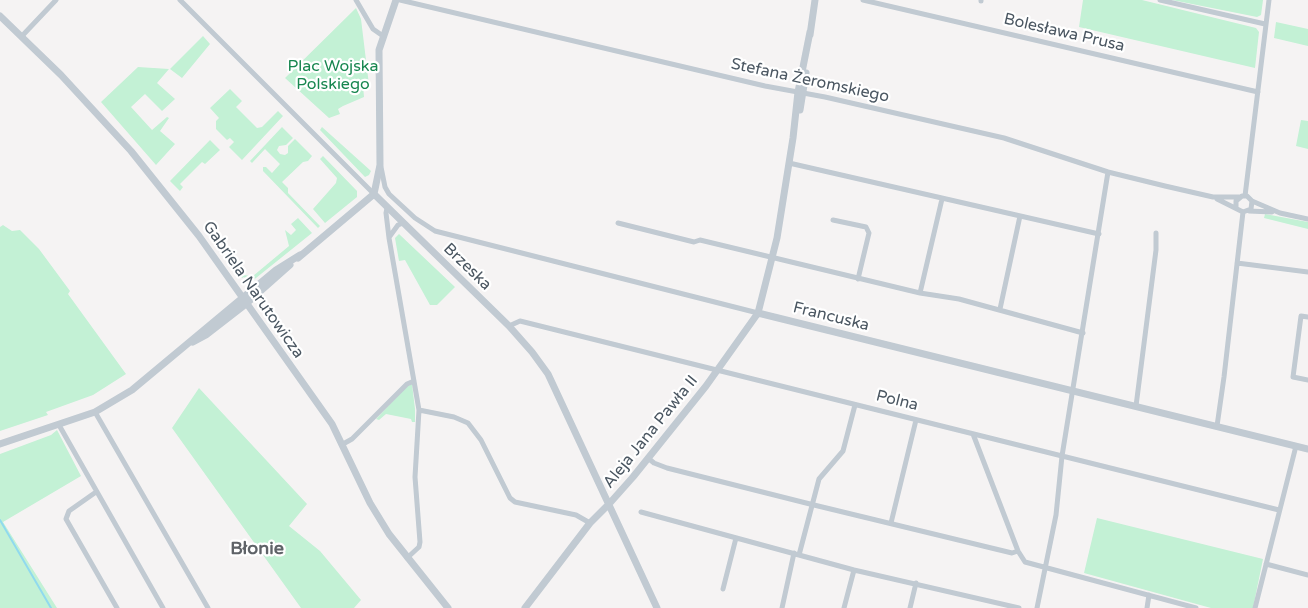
<!DOCTYPE html>
<html>
<head>
<meta charset="utf-8">
<style>
  body { margin:0 }
  canvas { display:block; background:#f5f3f3 }
</style>
</head>
<body>
<canvas width="1308" height="608"></canvas>
<script>
const ctx = document.querySelector('canvas').getContext('2d');
ctx.lineJoin = 'round';
function fill(path, color) {
  ctx.fillStyle = color;
  ctx.fill(path, 'evenodd');
}
function shape(rows) {
  const path = new Path2D();
  for (const r of rows) {
    path.moveTo(r[0], r[1]);
    for (let i = 2; i < r.length; i += 2) path.lineTo(r[i], r[i + 1]);
  }
  return path;
}
function stroke(path, color, width, dash) {
  ctx.strokeStyle = color;
  ctx.lineWidth = width;
  ctx.lineCap = dash ? 'butt' : 'round';
  ctx.setLineDash(dash || []);
  ctx.stroke(path);
}
function label(font, color, halo, rows, align = 'center') {
  ctx.font = font + ' "Varela Round",sans-serif';
  ctx.lineWidth = 4.5;
  ctx.setLineDash([]);
  ctx.textBaseline = 'middle';
  ctx.strokeStyle = halo;
  ctx.fillStyle = color;
  for (const [text, x, y, turn = 0] of rows) {
    ctx.save();
    ctx.translate(x, y);
    ctx.rotate((+turn || 0) * Math.PI / 180);
    ctx.textAlign = isNaN(turn) ? turn : align;
    if (halo) ctx.strokeText(text, 0, 0);
    ctx.fillText(text, 0, 0);
    ctx.restore();
  }
}
fill(shape([
  [1083,0,1142,0,1256,28,1259,32,1255,68,1079,27],
  [1172,0,1263,0,1261,15,1257,17],
  [356,8,361,19,369,85,363,86,364,97,343,106,338,109,340,114,329,118,285,78],
  [1276,22,1308,29,1308,46,1274,38],
  [203,36,210,44,182,78,170,69],
  [138,67,169,69,157,83,175,99,162,111,145,94,131,107,152,130,167,117,169,118,160,131,175,144,156,165,101,102],
  [230,89,242,101,236,107,257,128,262,127,278,111,283,116,242,160,229,147,234,142,230,138,227,140,216,129,216,121,219,118,210,108],
  [1301,120,1308,121,1308,149,1296,146],
  [282,127,293,138,286,145,279,146,277,150,280,154,285,155,288,153,288,146,295,139,312,156,308,161,303,162,282,182,288,188,288,193,320,226,318,228,263,171,263,167,266,167,272,173,280,164,265,149,252,163,250,161],
  [322,127,371,171,369,175,365,177,320,130],
  [210,140,220,150,205,164,202,162,180,184,183,187,180,191,170,181],
  [323,156,357,191,357,197,325,223,313,209,336,183,337,178,320,159],
  [1265,214,1308,222,1308,229,1264,218],
  [298,218,312,233,251,282,246,284,245,281,246,279,244,277,242,278,209,233,242,275,253,276,289,246,285,230,291,235,296,230,291,224],
  [3,225,12,231,20,230,39,249,70,291,68,294,126,374,93,395,46,412,48,415,0,431,0,227],
  [399,234,455,287,437,305,430,305,405,260,399,261,395,238],
  [412,384,415,409,415,422,412,422,411,419,386,414,379,420,376,419,406,387],
  [199,388,307,504,289,526,320,551,361,600,354,608,301,608,172,428],
  [57,430,81,476,3,522,57,608,0,608,0,454,51,435],
  [1097,518,1263,559,1253,608,1211,608,1084,573]
]), '#c3f1d5');
stroke(shape([
  [0,520,51,608]
]), '#90daee', 2);
stroke(shape([
  [180,0,374,194],
  [356,0,373,29,383,36],
  [400,0,765,86,825,97,1004,138,1108,172,1165,186,1213,197,1239,197],
  [863,0,1258,92],
  [1160,0,1265,24],
  [981,1,981,0],
  [22,36,56,0],
  [789,163,1099,234],
  [381,167,385,187,389,194,415,218,435,231,758,313],
  [1245,196,1269,0],
  [1217,199,1243,212,1251,209,1252,201,1247,196,1242,196,1236,201,1236,208],
  [1252,201,1280,213,1308,219],
  [387,208,386,213,389,238,419,410,415,477,420,542,419,547,407,558],
  [1249,211,1272,212],
  [833,220,866,227,869,233,858,279],
  [618,223,694,242,700,240,920,293,959,299,1083,333],
  [390,236,398,225,403,223],
  [1237,263,1308,272],
  [920,293,942,199],
  [1000,309,1020,216],
  [1308,317,1301,316,1293,377,1308,380],
  [509,326,520,321,1279,510],
  [1136,406,1156,250,1156,233],
  [419,410,454,417,468,423,481,440,510,498,515,502,576,515,590,523],
  [95,412,208,608],
  [59,425,163,608],
  [1217,426,1224,377,1243,212],
  [973,434,1018,551,1025,562,1196,608],
  [343,444,352,439,407,384,414,381],
  [648,458,654,463,667,468,814,505,1012,553,1018,551],
  [96,492,69,511,66,519,117,608],
  [641,512,854,570,1019,608],
  [891,523,916,420],
  [799,555,819,479,843,451,855,405],
  [1266,564,1308,575],
  [723,589,736,538],
  [782,608,794,553],
  [844,608,854,570],
  [910,608,916,583],
  [1037,608,1056,515,1062,456,1108,172],
  [1147,608,1149,595],
  [1255,608,1296,446]
]), '#c1cad2', 5);
stroke(shape([
  [0,16,61,75,131,151,199,236,332,424,370,503,389,534,448,608],
  [810,35,815,0],
  [800,110,806,73],
  [374,194,509,326,532,352,548,374,657,608],
  [374,194,380,165,379,50,396,0],
  [298,258,374,194],
  [758,313,1308,449],
  [193,342,206,335,246,304,290,265],
  [0,444,95,412,132,390,276,270,300,255],
  [525,608,590,523,609,504,633,477,706,386,758,313,777,238,793,138,798,92,810,32]
]), '#c1cad2', 7);
label('16px', '#4a5661', '#fff', [
  ["Bolesława Prusa",1064,33,13],
  ["Stefana Żeromskiego",810,81,12],
  ["Brzeska",467,267,44],
  ["Gabriela Narutowicza",253,290,55],
  ["Francuska",831,317,14],
  ["Polna",897,401,14],
  ["Aleja Jana Pawła II",651,432,-51]
]);
label('16px', '#17864f', '#fff', [
  ["Plac Wojska",333,67],
  ["Polskiego",333,85]
]);
label('bold 18px', '#5f6368', '#fff', [
  ["Błonie",257,549]
]);
</script>
</body>
</html>
